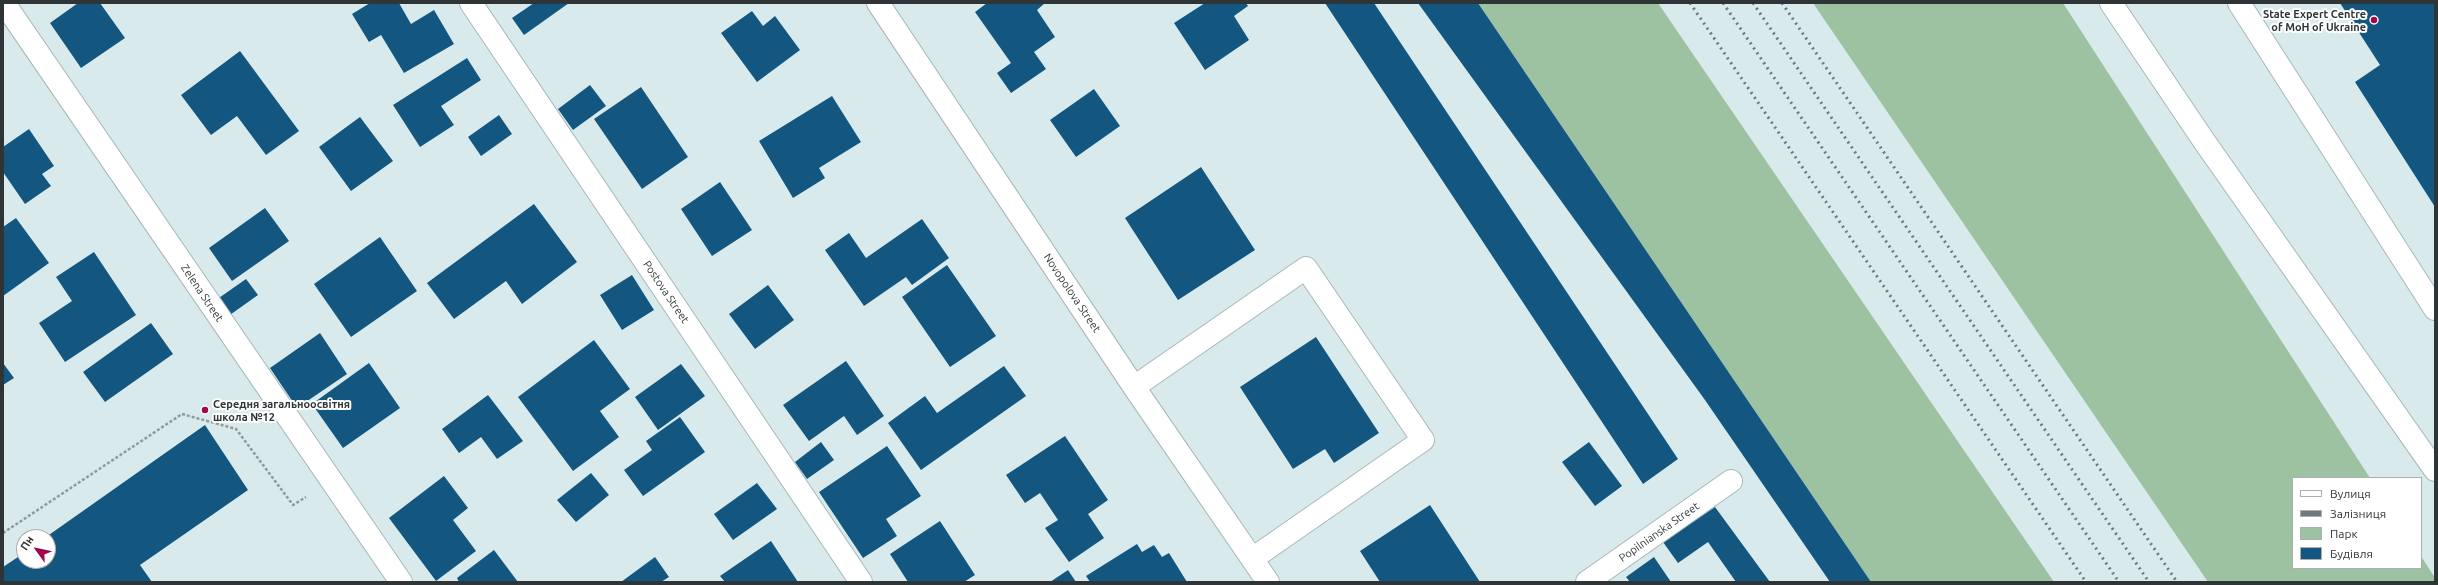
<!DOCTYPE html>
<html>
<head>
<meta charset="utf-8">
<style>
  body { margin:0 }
  #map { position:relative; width:2438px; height:585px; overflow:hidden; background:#d9eaed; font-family:Ubuntu,sans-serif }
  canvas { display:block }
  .frame { position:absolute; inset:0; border:4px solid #2f3536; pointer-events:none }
  .legend { position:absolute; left:2292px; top:477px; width:130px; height:92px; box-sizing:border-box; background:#fff; border:1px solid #acaeaf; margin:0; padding:5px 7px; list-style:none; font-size:12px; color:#2f3536 }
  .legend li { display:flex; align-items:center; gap:8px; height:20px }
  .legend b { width:20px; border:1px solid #acaeaf }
  .north { position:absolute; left:16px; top:529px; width:40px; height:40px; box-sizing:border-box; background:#fff; border:1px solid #acaeaf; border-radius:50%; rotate:303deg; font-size:11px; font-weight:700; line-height:16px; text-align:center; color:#2f3536 }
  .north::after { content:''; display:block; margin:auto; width:14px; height:18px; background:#a0084b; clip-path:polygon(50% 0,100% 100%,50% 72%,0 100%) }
</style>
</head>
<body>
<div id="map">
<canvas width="2438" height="585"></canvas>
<div class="frame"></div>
<ul class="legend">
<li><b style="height:5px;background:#fff"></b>Вулиця</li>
<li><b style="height:5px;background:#707a7c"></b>Залізниця</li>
<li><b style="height:11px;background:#9cc2a2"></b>Парк</li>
<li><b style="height:11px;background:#135780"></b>Будівля</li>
</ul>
<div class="north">Пн</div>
</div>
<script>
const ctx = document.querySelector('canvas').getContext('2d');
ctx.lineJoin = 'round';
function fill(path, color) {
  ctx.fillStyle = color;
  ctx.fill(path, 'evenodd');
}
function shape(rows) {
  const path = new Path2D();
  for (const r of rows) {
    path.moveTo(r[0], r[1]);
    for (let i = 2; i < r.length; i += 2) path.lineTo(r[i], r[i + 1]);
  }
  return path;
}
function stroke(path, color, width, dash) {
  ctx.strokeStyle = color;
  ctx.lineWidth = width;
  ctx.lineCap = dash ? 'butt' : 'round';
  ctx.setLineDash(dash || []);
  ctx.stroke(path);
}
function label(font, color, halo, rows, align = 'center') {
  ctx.font = font + ' Ubuntu,sans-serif';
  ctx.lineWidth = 4;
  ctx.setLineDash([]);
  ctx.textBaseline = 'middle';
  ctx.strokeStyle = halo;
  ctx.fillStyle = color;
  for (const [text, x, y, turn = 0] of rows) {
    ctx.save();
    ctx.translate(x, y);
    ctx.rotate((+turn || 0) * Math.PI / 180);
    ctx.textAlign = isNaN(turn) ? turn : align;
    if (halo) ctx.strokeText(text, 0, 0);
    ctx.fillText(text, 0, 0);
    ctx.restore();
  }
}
fill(shape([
  [1478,3,1658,3,2054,582,1871,582],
  [1813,3,2063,3,2370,478,2293,478,2293,568,2421,568,2421,556,2435,578,2435,582,2208,582]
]), '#9cc2a2');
fill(shape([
  [78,3,100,3,125,38,81,68,50,23],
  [370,3,399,3,411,24,434,10,454,44,404,73,381,35,369,42,352,14],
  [534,3,569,3,524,35,512,18],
  [987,3,1045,3,1037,10,1055,37,1034,52,1046,69,1011,93,997,73,1011,63,975,12],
  [1205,3,1246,3,1248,6,1234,16,1249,40,1205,70,1174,23],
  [1325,3,1374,3,1678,459,1643,484],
  [1418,3,1478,3,1871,582,1830,582,1705,400],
  [2340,3,2435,3,2435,207,2355,82,2380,65],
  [752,11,763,26,775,16,800,50,757,82,721,33],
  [240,51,299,131,266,155,237,116,211,135,181,95],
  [467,58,481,80,441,106,454,125,420,147,393,105],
  [590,85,606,106,573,130,558,109],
  [641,87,688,157,642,189,594,119],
  [1094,89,1120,126,1076,157,1050,120],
  [832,96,861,142,819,168,825,178,793,198,759,141],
  [499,115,512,134,481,156,468,137],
  [360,117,393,161,351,191,319,147],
  [29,129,54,166,42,174,51,186,25,204,3,172,3,147],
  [1201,167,1255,250,1178,300,1125,218],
  [720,182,752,230,712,256,681,209],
  [534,204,577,262,522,304,506,281,454,319,427,283],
  [265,208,289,241,232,281,209,248],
  [16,218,49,263,3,296,3,227],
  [922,219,949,258,912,285,906,277,864,306,825,250,849,233,866,258],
  [380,237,417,291,351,337,314,284],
  [94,252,136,315,65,362,39,323,72,301,56,277],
  [947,265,996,336,950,367,902,297],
  [632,275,654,310,622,330,600,295],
  [246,279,258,295,227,317,216,300],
  [768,285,794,320,755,349,729,314],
  [151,323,173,354,105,402,83,372],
  [320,333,347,374,297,408,270,368],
  [1316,337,1379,433,1334,463,1325,449,1293,469,1240,387],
  [594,340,630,389,600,411,619,437,573,471,518,397],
  [846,361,884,416,857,435,844,416,809,441,783,405],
  [3,363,14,378,3,385],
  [369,363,400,408,343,448,312,404],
  [681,364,705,396,658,430,635,397],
  [1004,366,1026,396,921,470,888,423,925,396,937,413],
  [488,395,523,441,497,459,481,437,459,453,442,429],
  [680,417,705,452,643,496,624,470,652,450,646,441],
  [205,425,248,490,140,565,152,582,3,582,3,567,24,553,24,561,48,561,48,537,46,537],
  [1065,436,1108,500,1088,514,1104,538,1069,562,1045,528,1058,520,1040,493,1025,503,1006,475],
  [821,442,834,460,807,479,795,462],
  [1589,442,1622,486,1595,506,1562,462],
  [887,446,921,496,886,519,897,536,863,558,819,492],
  [591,473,609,495,576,522,557,500],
  [444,476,468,508,453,520,476,551,436,581,389,518],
  [757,483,777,509,733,540,714,514],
  [1430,505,1480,582,1380,582,1360,551],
  [1715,507,1770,582,1736,582,1708,542,1678,563,1663,542],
  [940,521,975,575,964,582,908,582,890,554],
  [771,541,798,582,725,582,720,576],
  [1137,544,1142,552,1154,545,1162,557,1169,553,1187,582,1090,582,1086,576],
  [494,550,518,582,459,582,457,578],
  [655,557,669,577,661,582,621,582],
  [1654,557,1671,582,1630,582,1626,577],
  [1068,570,1076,582,1050,582]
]), '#135780');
const minor = shape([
  [4,3,401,582],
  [471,3,861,582],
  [878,3,1134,387,1268,582],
  [2111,3,2204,141,2435,470],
  [2239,3,2435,309],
  [1134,387,1306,268,1423,440,1252,559],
  [1587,582,1731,481]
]);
stroke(minor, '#a7b7ba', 24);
stroke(shape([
  [3,533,182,414,236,429,293,505,306,497]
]), '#8e9a9c', 2.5, [3, 2]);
stroke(minor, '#fff', 22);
stroke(shape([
  [1690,3,2086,582],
  [1723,3,2119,582],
  [1753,3,2149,582],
  [1782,3,2177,582]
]), '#707a7c', 3, [2, 4]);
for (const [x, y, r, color] of [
  [2374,20,4,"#a0084b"],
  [205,410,4,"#a0084b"]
]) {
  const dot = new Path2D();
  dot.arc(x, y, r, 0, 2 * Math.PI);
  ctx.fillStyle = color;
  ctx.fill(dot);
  stroke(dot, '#fff', 1.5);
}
label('bold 11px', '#2f3536', '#fff', [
  ["State Expert Centre",2366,14],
  ["of MoH of Ukraine",2366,27],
  ["Середня загальноосвітня",213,404,"left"],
  ["школа №12",213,417,"left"]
], 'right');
label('11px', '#2f3536', '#fff', [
  ["Postova Street",666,292,56],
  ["Zelena Street",202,293,56],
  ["Novopolova Street",1072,293,56],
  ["Popilnianska Street",1659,532,-35]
]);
</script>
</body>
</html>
